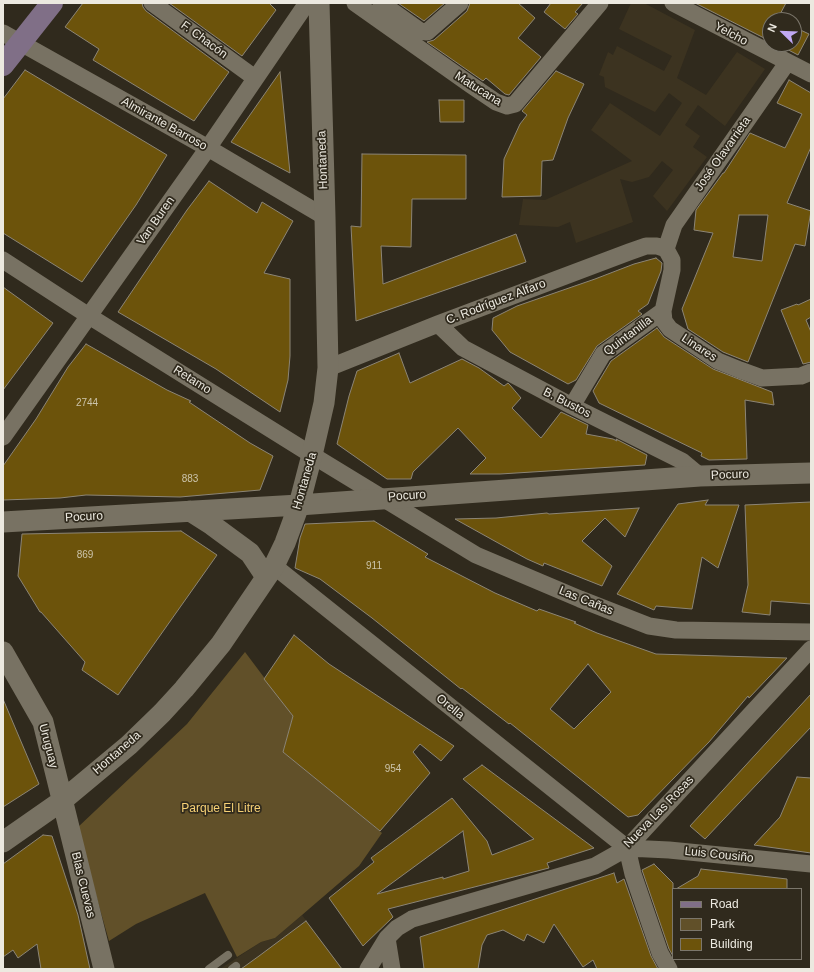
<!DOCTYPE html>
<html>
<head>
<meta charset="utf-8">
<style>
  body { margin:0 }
  #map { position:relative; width:814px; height:972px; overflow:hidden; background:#302a1d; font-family:Arial,sans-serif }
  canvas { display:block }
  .frame { position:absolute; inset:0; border:4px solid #ece9e0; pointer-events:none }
  .legend { position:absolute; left:672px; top:888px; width:130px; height:72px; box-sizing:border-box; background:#302a1d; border:1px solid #7b766b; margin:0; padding:5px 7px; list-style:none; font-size:12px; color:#ece9e0 }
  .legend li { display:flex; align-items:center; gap:8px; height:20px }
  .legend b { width:20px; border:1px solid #7b766b }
  .north { position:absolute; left:762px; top:12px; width:40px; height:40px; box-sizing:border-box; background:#302a1d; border:1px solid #7b766b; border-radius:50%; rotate:293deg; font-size:11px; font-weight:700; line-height:16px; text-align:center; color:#ece9e0 }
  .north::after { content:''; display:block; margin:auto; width:14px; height:18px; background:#c0a8f3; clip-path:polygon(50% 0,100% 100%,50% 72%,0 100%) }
</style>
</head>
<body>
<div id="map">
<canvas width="814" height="972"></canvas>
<div class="frame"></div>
<ul class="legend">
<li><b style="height:5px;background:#806f87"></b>Road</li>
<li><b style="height:11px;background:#615029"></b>Park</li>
<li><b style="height:11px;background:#6c530b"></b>Building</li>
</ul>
<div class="north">N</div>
</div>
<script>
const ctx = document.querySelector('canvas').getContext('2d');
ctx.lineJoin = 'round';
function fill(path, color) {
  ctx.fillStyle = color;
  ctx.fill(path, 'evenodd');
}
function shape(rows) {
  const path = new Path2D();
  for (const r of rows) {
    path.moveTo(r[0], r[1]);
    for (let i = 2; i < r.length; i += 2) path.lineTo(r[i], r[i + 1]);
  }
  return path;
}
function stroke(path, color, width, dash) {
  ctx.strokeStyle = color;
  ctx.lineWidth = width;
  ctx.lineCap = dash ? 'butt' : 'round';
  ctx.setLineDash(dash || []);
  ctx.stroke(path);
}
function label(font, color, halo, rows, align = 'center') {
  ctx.font = font + ' Arial,sans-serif';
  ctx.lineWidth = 3.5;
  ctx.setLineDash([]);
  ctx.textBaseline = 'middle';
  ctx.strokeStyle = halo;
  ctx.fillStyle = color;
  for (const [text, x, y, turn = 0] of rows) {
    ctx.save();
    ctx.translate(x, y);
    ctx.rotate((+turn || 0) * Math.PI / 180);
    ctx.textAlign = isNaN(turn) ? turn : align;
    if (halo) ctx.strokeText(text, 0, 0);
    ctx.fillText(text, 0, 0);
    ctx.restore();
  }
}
fill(shape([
  [631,3,644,3,695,30,677,78,706,95,737,52,765,69,725,126,698,105,685,125,700,136,693,147,707,157,667,211,653,196,673,170,662,161,649,177,632,182,620,179,633,222,576,243,570,222,558,227,519,225,523,199,545,200,632,161,591,130,610,103,660,136,682,103,669,93,655,112,605,87,604,77,599,75,608,52,613,55,617,46,664,71,672,56,619,29],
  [302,915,340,966,336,969,220,969,261,942,275,938]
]), '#3c3320');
fill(shape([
  [245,652,293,716,283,752,382,833,359,866,302,915,275,938,261,942,237,957,205,893,136,924,109,941,77,828,187,724]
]), '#615029');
const building = shape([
  [83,3,142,3,143,7,146,11,229,72,194,121,93,60,99,49,65,27,83,3],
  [169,3,269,3,276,10,242,56,169,3],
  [398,3,445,3,424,21,398,3],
  [470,3,518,3,535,18,518,38,541,57,509,95,505,94,486,78,483,81,427,42,434,40,467,11,470,3],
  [551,3,583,3,575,12,578,14,565,29,544,12,551,3],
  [695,3,786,3,777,20,770,20,770,41,695,3],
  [794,27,809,34,798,55,777,44,794,44,794,27],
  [25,70,167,155,136,205,82,282,3,233,3,99,25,70],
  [556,71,584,84,568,118,553,160,542,161,541,196,502,197,504,159,520,124,527,115,522,111,556,71],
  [280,72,290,173,231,142,280,72],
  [789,80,811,93,811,147,787,203,811,211,805,246,795,244,748,362,723,352,688,329,682,309,713,233,694,230,696,210,723,173,724,173,750,133,785,148,802,114,777,103,789,80],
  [739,215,768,215,762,261,733,257,739,215],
  [439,100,464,100,464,122,440,122,439,100],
  [362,154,466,155,466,199,412,199,411,247,381,246,383,284,516,234,526,262,356,321,351,226,361,227,362,154],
  [209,181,257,213,262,202,293,221,264,273,290,279,290,356,288,380,280,412,216,369,118,312,187,210,209,181],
  [656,258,662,263,661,271,648,304,638,311,642,314,597,346,576,380,568,384,510,352,492,330,493,318,517,306,595,279,634,264,656,258],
  [3,287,53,323,3,390,3,287],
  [811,299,811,317,806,320,811,332,811,362,803,364,781,310,797,304,798,305,811,299],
  [657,328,664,337,713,369,772,392,774,405,745,400,747,459,709,460,701,456,702,453,599,403,593,391,611,361,657,328],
  [86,344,167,390,191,401,189,402,250,443,273,456,260,490,180,497,86,495,60,498,3,500,3,466,36,419,68,367,86,344],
  [399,353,410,383,462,359,479,368,504,386,508,383,510,385,521,398,512,408,541,438,561,412,588,425,586,434,613,439,617,441,616,439,647,455,645,465,500,474,470,474,486,458,458,428,413,472,411,479,387,479,337,444,349,396,357,371,399,353],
  [708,500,705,505,739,505,718,568,702,557,692,609,656,606,654,610,617,594,678,504,708,500],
  [811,502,811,604,771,601,770,615,742,612,748,585,745,505,811,502],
  [639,508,625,537,605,518,582,541,612,566,602,586,544,563,543,566,527,559,455,519,496,518,547,513,549,514,639,508],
  [374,521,428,554,425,557,495,593,537,611,539,609,576,622,574,623,597,633,656,654,787,658,749,698,748,696,709,742,638,815,628,817,510,723,509,724,462,688,461,689,372,618,320,579,295,568,300,538,305,524,374,521],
  [588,664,611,692,574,729,550,709,588,664],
  [181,531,217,555,118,695,82,670,85,662,41,612,40,612,18,576,22,534,181,531],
  [294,635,329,664,454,746,441,761,420,744,413,752,430,773,380,831,283,752,293,716,264,679,294,635],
  [811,694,811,727,705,839,690,826,811,694],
  [3,699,39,784,3,807,3,699],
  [482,765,594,848,547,863,549,868,388,909,393,917,363,946,329,898,374,862,371,858,452,798,487,841,492,855,534,839,463,779,482,765],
  [463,831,469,871,443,879,443,877,377,894,463,831],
  [797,777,811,778,811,853,754,845,780,817,797,777],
  [43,835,52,836,78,915,90,969,41,969,37,944,18,958,13,950,3,957,3,864,43,835],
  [654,864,673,883,673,956,669,949,642,870,654,864],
  [701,869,787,879,787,889,676,889,698,876,701,869],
  [614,873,617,883,624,879,651,956,658,969,597,969,593,960,583,967,554,924,544,943,527,934,524,941,503,930,487,935,482,945,478,969,424,969,420,937,614,873],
  [306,921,342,969,241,969,259,956,306,921]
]);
fill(building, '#6c530b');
stroke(building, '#8c8576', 1);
stroke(shape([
  [209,969,228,955],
  [232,969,236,966]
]), '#787263', 8);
stroke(shape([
  [152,3,255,78],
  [355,3,471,85,496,102,507,106,515,104,600,3],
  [381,3,420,31,427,32,460,3],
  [673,3,811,74],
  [3,33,208,148,325,217],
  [666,249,672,260,672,270,663,311,664,321,670,329,718,361,740,370,762,378,801,376,811,372],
  [666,249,674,225,787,63],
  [3,260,89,316,312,455,476,555,580,599,649,626,676,630,811,632],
  [438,324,463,348,572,406,682,461,700,476],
  [328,368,438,324,629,252,646,246,657,246,666,249],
  [572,406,603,354,663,311],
  [3,437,208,148,307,3],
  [274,566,627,848],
  [627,848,669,850,811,864],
  [627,848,633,874,660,953,669,969],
  [387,938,392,969],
  [368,969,387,938,397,928,412,919,595,866,627,848,811,649]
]), '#787263', 17);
stroke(shape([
  [190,511,212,525,250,553,266,577],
  [3,522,299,505,700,476,811,473],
  [3,652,43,722,104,969],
  [3,842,63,800,129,745,162,713,184,689,221,644,274,566,285,543,299,505,312,455,324,403,328,368,325,217,319,3]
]), '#787263', 21);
stroke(shape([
  [3,65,52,3]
]), '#806f87', 22);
label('10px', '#ccc4ab', null, [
  ["2744",87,403],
  ["883",190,479],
  ["869",85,555],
  ["911",374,566],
  ["954",393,769]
]);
label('12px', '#ece9e0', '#302a1d', [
  ["Yelcho",731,34,28],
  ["F. Chacón",204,40,36],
  ["Matucana",478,89,32],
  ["Almirante Barroso",164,124,29],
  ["José Olavarrieta",723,154,-55],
  ["Hontaneda",323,160,-92],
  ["Van Buren",156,221,-55],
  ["C. Rodríguez Alfaro",496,302,-21],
  ["Quintanilla",628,336,-37],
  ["Linares",699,348,33],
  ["Retamo",192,380,32],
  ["B. Bustos",567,403,27],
  ["Pocuro",730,475,-2],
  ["Hontaneda",305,481,-74],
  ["Pocuro",407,496,-4],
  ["Pocuro",84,517,-3],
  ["Las Cañas",586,601,22],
  ["Orella",450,707,39],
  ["Uruguay",48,746,75],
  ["Hontaneda",117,753,-41],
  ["Nueva Las Rosas",659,812,-46],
  ["Luis Cousiño",719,855,6],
  ["Blas Cuevas",83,885,76]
]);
label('12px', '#f7d175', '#302a1d', [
  ["Parque El Litre",221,809]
]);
</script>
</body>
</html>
